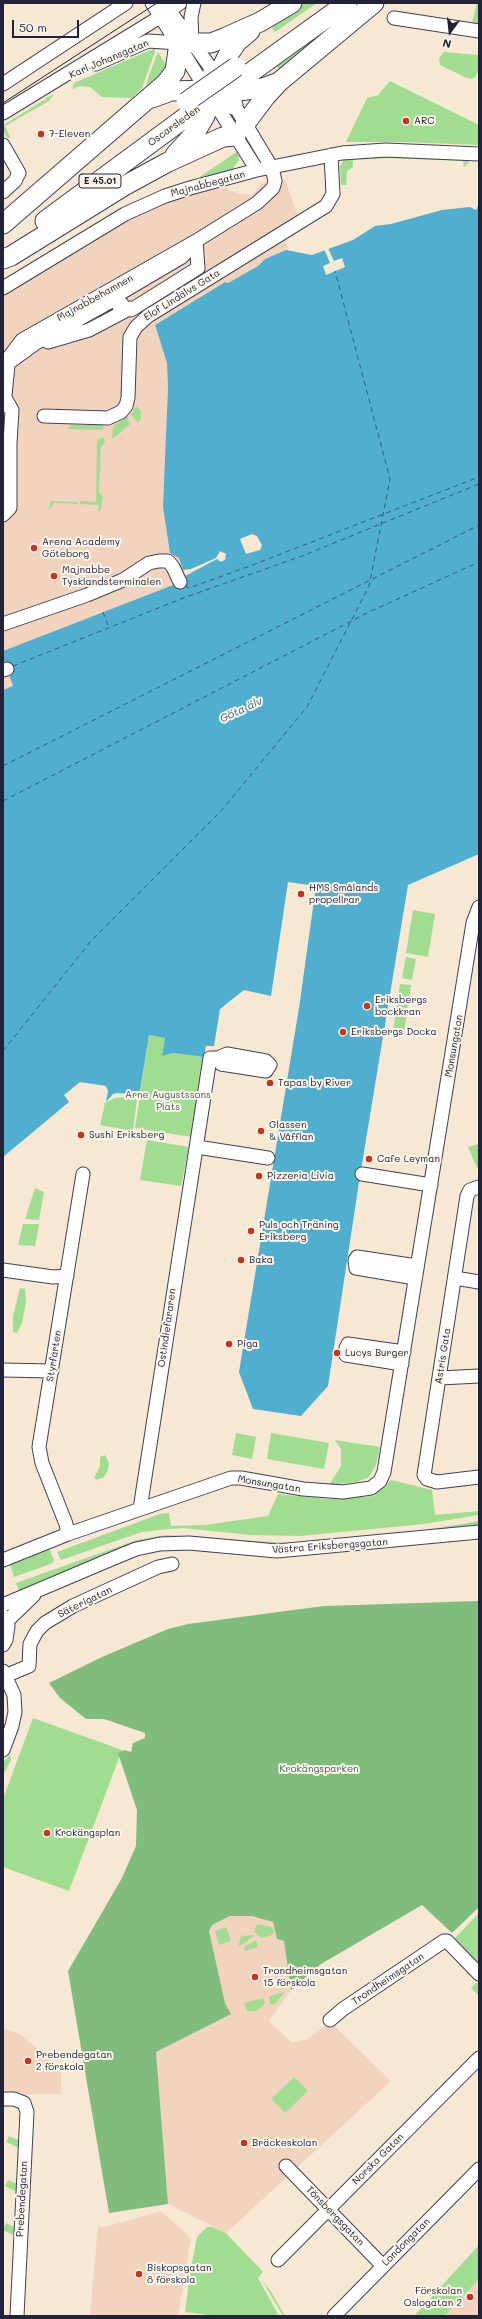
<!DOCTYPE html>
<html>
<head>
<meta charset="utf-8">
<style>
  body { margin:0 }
  #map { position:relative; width:482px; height:2319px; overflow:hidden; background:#f6e8d2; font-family:Mali,sans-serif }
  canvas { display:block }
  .frame { position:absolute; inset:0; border:4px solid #22223b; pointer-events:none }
  .north { position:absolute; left:430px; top:12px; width:40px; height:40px; -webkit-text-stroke:3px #fbf7ec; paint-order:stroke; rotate:195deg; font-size:11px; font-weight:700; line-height:16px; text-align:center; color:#22223b }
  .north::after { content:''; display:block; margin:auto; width:14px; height:18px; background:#22223b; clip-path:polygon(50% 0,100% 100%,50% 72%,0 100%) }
  .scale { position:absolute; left:12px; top:20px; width:67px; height:18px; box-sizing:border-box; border:2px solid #22223b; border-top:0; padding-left:5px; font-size:12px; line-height:14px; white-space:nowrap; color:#22223b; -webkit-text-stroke:3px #fbf7ec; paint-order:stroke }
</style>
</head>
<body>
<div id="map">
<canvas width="482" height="2319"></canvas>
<div class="frame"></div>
<div class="north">N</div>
<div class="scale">50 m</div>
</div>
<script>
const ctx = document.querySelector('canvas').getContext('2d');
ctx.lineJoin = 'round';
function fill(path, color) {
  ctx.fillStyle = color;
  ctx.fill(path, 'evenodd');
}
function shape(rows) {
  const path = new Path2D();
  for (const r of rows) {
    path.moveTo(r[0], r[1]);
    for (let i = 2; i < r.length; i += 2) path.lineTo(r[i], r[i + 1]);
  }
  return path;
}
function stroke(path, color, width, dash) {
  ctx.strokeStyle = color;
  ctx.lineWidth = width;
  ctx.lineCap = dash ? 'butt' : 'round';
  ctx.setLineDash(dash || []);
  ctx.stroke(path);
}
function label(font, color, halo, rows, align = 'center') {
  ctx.font = font + ' Mali,sans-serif';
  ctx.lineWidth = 4;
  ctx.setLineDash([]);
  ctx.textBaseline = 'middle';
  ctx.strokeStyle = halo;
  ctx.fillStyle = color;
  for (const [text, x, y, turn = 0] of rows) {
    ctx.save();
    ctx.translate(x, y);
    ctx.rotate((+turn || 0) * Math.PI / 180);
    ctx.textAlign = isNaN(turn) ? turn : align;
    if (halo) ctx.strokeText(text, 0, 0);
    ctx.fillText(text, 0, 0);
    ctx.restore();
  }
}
fill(shape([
  [285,180,297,214,278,229,289,249,265,259,258,266,227,283,224,282,155,325,167,363,168,387,164,504,175,554,179,558,186,580,3,651,3,294,138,213,171,198,221,186,237,193,252,195,261,184],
  [3,657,14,686,3,690],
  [230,1916,252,1916,273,1922,277,1939,284,1941,291,1990,269,2021,291,2042,297,2042,308,2039,330,2022,391,2081,226,2233,168,2204,156,2052,230,2014,225,2004,209,1931,212,1925],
  [3,2029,18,2033,61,2067,61,2094,32,2094,24,2096,3,2089],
  [161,2211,191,2238,178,2316,90,2316,98,2226,105,2227],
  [479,2279,479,2316,445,2316]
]), '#f2d4be');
fill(shape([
  [304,3,317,3,275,32,273,30,271,23],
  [477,3,479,3,479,24,472,23],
  [340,18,283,74,275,64],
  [153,49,155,49,155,52,142,88,132,98,102,97,90,87,81,86,72,89,74,83],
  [158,52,168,68,146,86,149,75],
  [444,52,478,55,479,70,475,77,472,79,467,78,440,65,439,58],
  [390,81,479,125,479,145,403,142,346,142,367,98,378,95],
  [54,94,49,101,5,126,10,137,8,139,3,130,5,124,44,100,45,102,46,98],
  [238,151,239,160,232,170,195,180],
  [378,155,468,159,469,163,464,167,463,161,389,158,353,160,353,167,347,171,346,185,341,185,340,166,345,158],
  [136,406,141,411,141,418,138,423,131,415],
  [127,417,130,424,112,439,113,426],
  [71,425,102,425,104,428,102,430,68,429],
  [103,437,105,442,101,447,99,492,103,496,101,509,98,512,99,505,80,504,80,501,96,502,97,440],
  [50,501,78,502,78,504,54,503,49,511],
  [413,910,435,914,428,957,406,953],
  [406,957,416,959,412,980,402,978],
  [400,984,411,985,404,1033,393,1031],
  [149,1035,165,1038,162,1056,173,1053,204,1057,192,1137,135,1128],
  [126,1097,137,1099,133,1131,100,1125,105,1103,115,1098],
  [147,1140,189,1147,181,1186,140,1180],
  [479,1144,479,1168,477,1168,468,1147],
  [35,1188,44,1192,39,1220,25,1219],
  [23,1224,39,1224,35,1246,18,1245],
  [20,1288,25,1289,26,1302,22,1323,17,1333,13,1332,13,1316],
  [236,1433,256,1437,252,1459,232,1455],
  [271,1433,329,1443,324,1469,267,1459],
  [335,1440,380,1447,376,1465,369,1477,357,1482,329,1485,341,1466,341,1449],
  [105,1455,109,1463,108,1470,104,1477,97,1480,94,1478,100,1466,100,1457],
  [391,1480,432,1490,435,1515,479,1511,479,1515,424,1524,300,1536,251,1535,182,1528,169,1529,142,1532,61,1560,57,1552,160,1514,169,1513,171,1526,205,1525,268,1516,278,1494,328,1499,374,1496],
  [479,1521,479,1526,292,1546,190,1538,20,1593,16,1583,137,1540,166,1535,289,1543,425,1530],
  [49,1548,54,1560,53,1563,14,1577,10,1565],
  [33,1718,122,1750,69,1891,3,1867,3,1799],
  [10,1755,11,1760,3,1775,3,1762],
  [479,1913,479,1970,453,1940],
  [258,1924,271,1927,274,1931,272,1935,262,1938,256,1934,254,1930],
  [226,1927,231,1941,219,1945,215,1931],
  [255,1935,246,1942,238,1947,241,1936],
  [256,1940,258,1947,245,1951,244,1947],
  [476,1983,479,1983,479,1996,471,1988],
  [285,1992,274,2005,270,2004,269,1996],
  [263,1998,265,2003,262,2007,256,2011,247,2011,244,2003],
  [294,2077,308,2091,285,2113,271,2099],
  [9,2136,21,2141,21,2149,6,2142],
  [8,2180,20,2185,19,2193,5,2186],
  [6,2223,18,2229,17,2237,3,2230],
  [207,2227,212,2227,226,2233,263,2272,258,2278,279,2316,217,2316,185,2312,190,2273,197,2237],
  [479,2245,479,2279,445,2316,414,2316],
  [262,2280,270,2290,285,2316,283,2316]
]), '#a1dd91');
fill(shape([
  [479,1601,479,1906,477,1909,452,1933,422,1905,321,1964,291,1990,284,1941,277,1939,273,1922,252,1916,230,1916,212,1925,209,1931,225,2003,231,2014,156,2052,168,2204,109,2213,68,1971,122,1878,136,1846,137,1810,118,1753,124,1750,131,1752,133,1743,145,1738,145,1733,104,1719,86,1719,60,1698,49,1683,102,1657,168,1629,188,1624,324,1606]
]), '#80bc7b');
fill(shape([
  [479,204,479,854,408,885,359,1182,328,1386,301,1416,253,1409,239,1372,299,1008,316,886,288,882,271,996,244,990,220,1009,214,1046,206,1046,204,1057,173,1053,162,1056,165,1038,149,1035,139,1097,132,1094,117,1093,113,1094,106,1102,108,1091,106,1086,80,1082,64,1095,69,1102,3,1157,3,690,13,686,3,657,3,651,186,580,179,558,170,553,163,507,168,387,167,363,155,325,225,282,228,283,258,266,265,259,286,250,312,255,353,240,375,226,391,224,442,210,470,207,476,210]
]), '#50aece');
fill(shape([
  [328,248,334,261,342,258,345,267,326,275,323,266,330,263,324,249],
  [252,534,257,536,262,545,260,550,246,554,240,539],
  [220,551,226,554,225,560,221,562,217,559,185,576,183,570,191,569,216,558]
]), '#f6e8d2');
stroke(shape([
  [185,585,189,588,250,566,479,477],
  [103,612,109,628],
  [13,666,186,597,302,556,479,484],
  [3,766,479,525],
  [3,801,367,613,479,562],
  [3,1051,91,941,221,811,307,707,369,586,390,479,335,271]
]), '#345a76', 1, [5, 4]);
const minor = shape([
  [152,3,257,170],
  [164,3,218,78],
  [394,18,479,31],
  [192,43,191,17,194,3],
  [96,64,148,41,179,43],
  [3,84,126,3],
  [3,113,155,20,180,3],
  [3,145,19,173,15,181,3,192],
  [196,241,198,268,131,310,130,308,125,311,122,304,119,306,114,297,182,257,196,241],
  [3,288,125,214,165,196,190,188,257,170,342,153,386,150,479,154],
  [48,342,89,330,125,311],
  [10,362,36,343,115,299],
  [3,365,22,340,196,241,257,203,273,188,275,181,272,168,230,98],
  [4,406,8,365],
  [44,416,108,418,121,412,126,406,128,398,130,337,136,327,148,316,326,206,333,194,331,155],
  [3,515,10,508,10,443,12,410,5,398],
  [3,624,87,595,123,580,149,563,159,561,168,561,173,567,180,582],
  [3,670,7,669],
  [197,1147,268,1158],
  [362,1174,431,1185],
  [479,1187,470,1190,467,1196,424,1475,427,1479,437,1482,479,1477],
  [3,1270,53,1277,67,1276],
  [415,1278,356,1268,355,1260,357,1257,417,1266],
  [455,1278,479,1282],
  [402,1364,346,1355,346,1348,348,1344,404,1352],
  [3,1370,52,1371],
  [440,1378,479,1376],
  [140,1509,210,1058,218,1058,227,1054,266,1061,270,1065,266,1071,221,1064,218,1058],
  [68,1534,66,1524,42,1463,39,1447,83,1174],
  [3,1560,68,1534,231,1478,241,1478,303,1489,343,1492,371,1488,380,1481,384,1472,389,1441,473,923,479,907],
  [3,1605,114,1558,136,1549,160,1544,189,1543,277,1551,479,1532],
  [3,1616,8,1626,6,1640,3,1645],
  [7,1621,34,1595],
  [3,1671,14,1695,15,1712,12,1726,3,1750],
  [5,1676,29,1666,30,1644,37,1631,45,1623,73,1606,158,1567,172,1564],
  [330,2020,343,2009,444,1941,447,1941,479,1974],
  [3,2099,14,2099,24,2103,27,2112,17,2316],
  [286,2166,383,2266],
  [278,2260,479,2058],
  [334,2316,479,2169]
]);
const highway = shape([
  [192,43,211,43,224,38,260,22,292,3],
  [243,78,347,3],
  [211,83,238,91,263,88,277,83],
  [217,87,220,71,228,55,237,42,250,31],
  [152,98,171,91,208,90,217,92,233,105],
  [245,124,266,96,279,82,374,3],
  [175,155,195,133,205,116,211,96,213,71],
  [45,221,194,111],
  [3,224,166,83,175,71,179,43],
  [3,259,11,256,124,186,168,162,223,137,236,136]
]);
stroke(minor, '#424052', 15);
stroke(highway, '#424052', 21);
stroke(minor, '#fff', 13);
stroke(highway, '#fff', 19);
stroke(shape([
  [3,103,157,3]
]), '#22223b', 1);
const highwayBridge = shape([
  [186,102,236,67]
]);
stroke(highwayBridge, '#424052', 21, []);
stroke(highwayBridge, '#fff', 19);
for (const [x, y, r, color] of [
  [406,121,4,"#c8321e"],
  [41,134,4,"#c8321e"],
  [34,548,4,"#c8321e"],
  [54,576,4,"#c8321e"],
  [301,894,4,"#c8321e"],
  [367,1006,4,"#c8321e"],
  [343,1032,4,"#c8321e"],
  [270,1083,4,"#c8321e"],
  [261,1131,4,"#c8321e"],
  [81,1135,4,"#c8321e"],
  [369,1159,4,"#c8321e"],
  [259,1176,4,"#c8321e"],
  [251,1231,4,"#c8321e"],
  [241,1260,4,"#c8321e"],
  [229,1344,4,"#c8321e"],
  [337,1353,4,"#c8321e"],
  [47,1833,4,"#c8321e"],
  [255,1977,4,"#c8321e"],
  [28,2061,4,"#c8321e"],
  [244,2143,4,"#c8321e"],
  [139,2274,4,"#c8321e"],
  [470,2297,4,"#c8321e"]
]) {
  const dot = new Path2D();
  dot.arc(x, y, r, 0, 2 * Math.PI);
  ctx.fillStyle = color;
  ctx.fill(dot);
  stroke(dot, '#fbf7ec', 1.5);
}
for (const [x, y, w] of [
  [100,181,42]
]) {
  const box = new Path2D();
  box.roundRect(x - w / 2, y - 7, w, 14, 3);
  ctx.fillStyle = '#fbf7ec';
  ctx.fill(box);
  stroke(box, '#22223b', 1);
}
label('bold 9px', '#22223b', null, [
  ["E 45.01",100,181]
]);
label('10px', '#22223b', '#fbf7ec', [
  ["Karl Johansgatan",109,59,-23],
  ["Oscarsleden",174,126,-36],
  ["Majnabbegatan",208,184,-15],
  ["Elof Lindälvs Gata",182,295,-32],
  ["Majnabbehamnen",95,298,-29],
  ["Monsungatan",454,1046,-80],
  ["Ostindiefararen",167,1328,-82],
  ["Styrfarten",54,1356,-81],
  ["Astris Gata",443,1356,-81],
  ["Monsungatan",269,1484,9],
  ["Västra Eriksbergsgatan",330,1546,-4],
  ["Säterigatan",85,1602,-26],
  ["Trondheimsgatan",388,1979,-34],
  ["Norska Gatan",378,2159,-45],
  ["Prebendegatan",22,2199,-87],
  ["Tönsbergsgatan",335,2216,46],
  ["Londongatan",406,2242,-45]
]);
label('10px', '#22223b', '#fbf7ec', [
  ["ARC",414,121],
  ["7-Eleven",49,134],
  ["Arena Academy",42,542],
  ["Göteborg",42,554],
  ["Majnabbe",62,570],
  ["Tysklandsterminalen",62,582],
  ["HMS Smålands",309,888],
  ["propellrar",309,900],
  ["Eriksbergs",375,1000],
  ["bockkran",375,1012],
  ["Eriksbergs Docka",351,1032],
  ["Tapas by River",278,1083],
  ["Glassen",269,1125],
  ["& Våfflan",269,1137],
  ["Sushi Eriksberg",89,1135],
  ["Cafe Leyman",377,1159],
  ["Pizzeria Livia",267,1176],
  ["Puls och Träning",259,1225],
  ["Eriksberg",259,1237],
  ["Baka",249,1260],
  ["Piga",237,1344],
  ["Lucys Burger",345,1353],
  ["Krokängsplan",55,1833],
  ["Trondheimsgatan",263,1971],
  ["15 förskola",263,1983],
  ["Prebendegatan",36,2055],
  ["2 förskola",36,2067],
  ["Bräckeskolan",252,2143],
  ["Biskopsgatan",147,2268],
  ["8 förskola",147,2280],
  ["Förskolan",462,2291,"right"],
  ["Oslogatan 2",462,2303,"right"]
], 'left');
label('10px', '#485a55', '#fbf7ec', [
  ["Arne Augustssons",168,1095],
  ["Plats",168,1107],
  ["Krokängsparken",319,1769]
]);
label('italic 11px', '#345a76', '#fbf7ec', [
  ["Göta älv",241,710,-25]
]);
</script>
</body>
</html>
